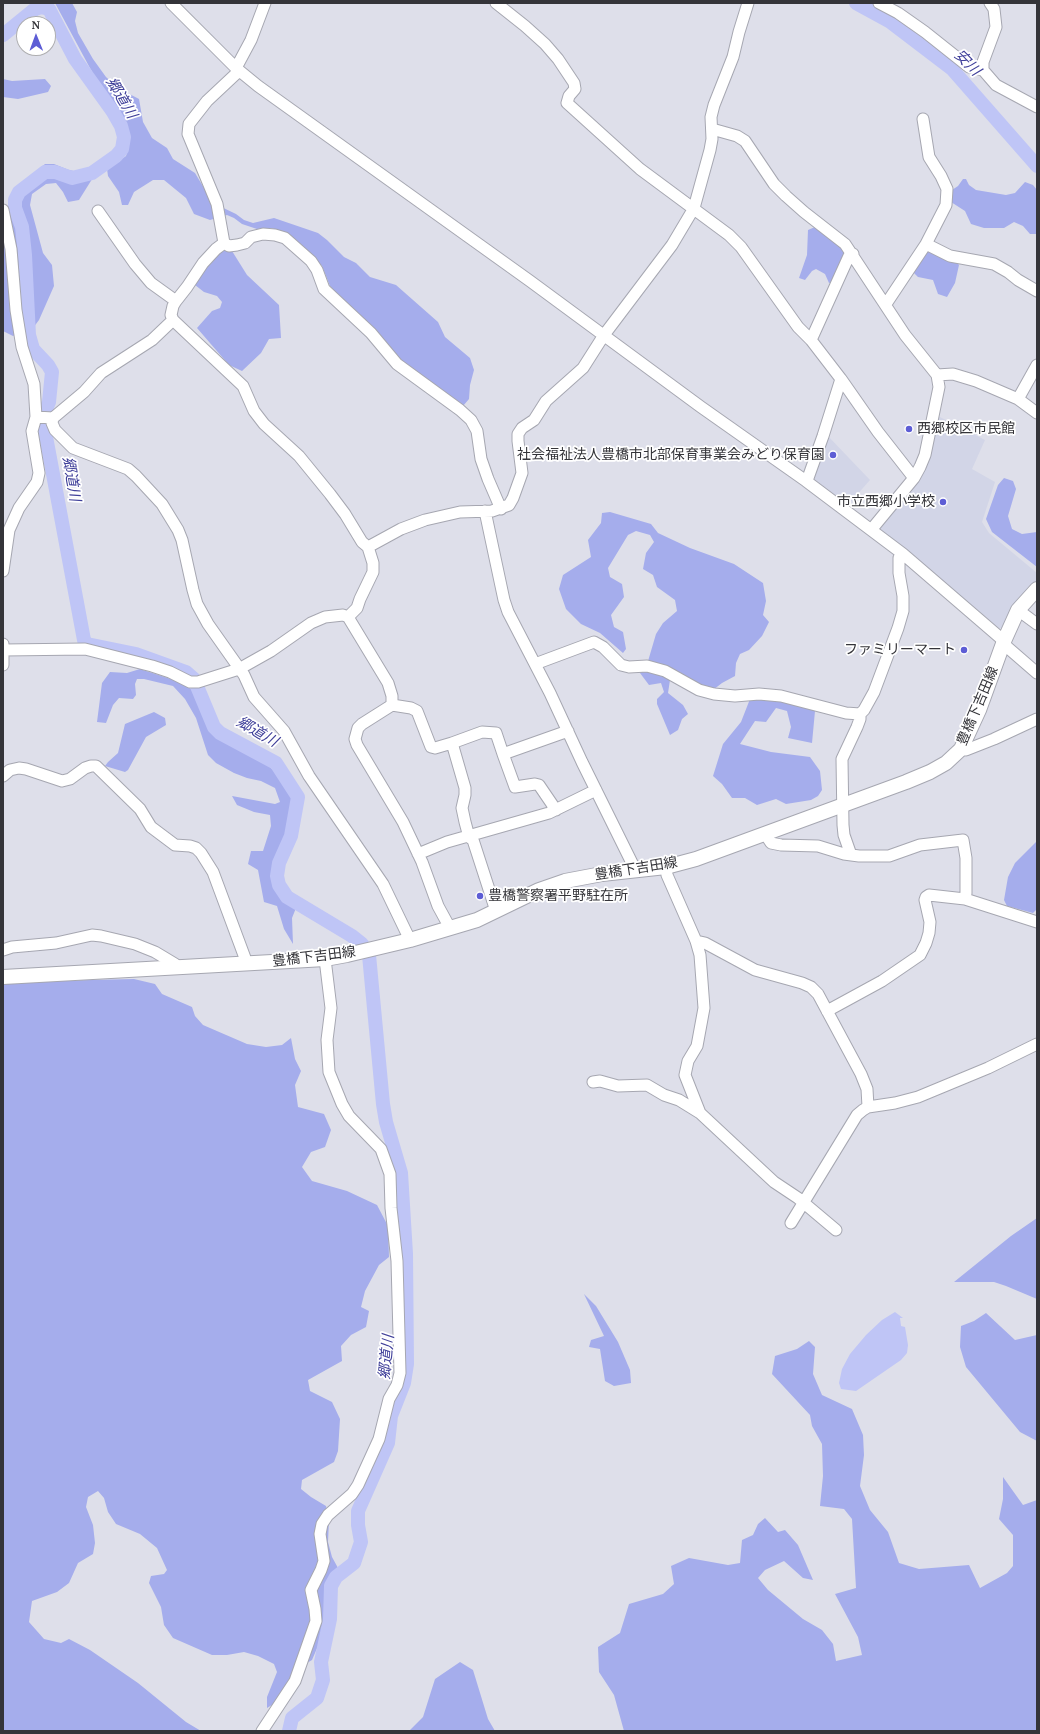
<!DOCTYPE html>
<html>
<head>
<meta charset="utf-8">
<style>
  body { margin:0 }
  #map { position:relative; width:1040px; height:1734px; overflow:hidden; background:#dedfea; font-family:"PT Serif",serif }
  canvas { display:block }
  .frame { position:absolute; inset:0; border:4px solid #343439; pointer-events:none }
  .north { position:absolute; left:16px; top:16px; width:40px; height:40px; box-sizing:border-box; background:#fff; border:1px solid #aeaeb0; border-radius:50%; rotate:359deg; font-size:11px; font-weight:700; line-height:16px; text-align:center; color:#343439 }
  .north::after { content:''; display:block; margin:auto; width:14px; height:18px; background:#5d5dd5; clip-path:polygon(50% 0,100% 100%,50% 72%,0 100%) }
</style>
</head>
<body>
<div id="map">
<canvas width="1040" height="1734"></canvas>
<div class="frame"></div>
<div class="north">N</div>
</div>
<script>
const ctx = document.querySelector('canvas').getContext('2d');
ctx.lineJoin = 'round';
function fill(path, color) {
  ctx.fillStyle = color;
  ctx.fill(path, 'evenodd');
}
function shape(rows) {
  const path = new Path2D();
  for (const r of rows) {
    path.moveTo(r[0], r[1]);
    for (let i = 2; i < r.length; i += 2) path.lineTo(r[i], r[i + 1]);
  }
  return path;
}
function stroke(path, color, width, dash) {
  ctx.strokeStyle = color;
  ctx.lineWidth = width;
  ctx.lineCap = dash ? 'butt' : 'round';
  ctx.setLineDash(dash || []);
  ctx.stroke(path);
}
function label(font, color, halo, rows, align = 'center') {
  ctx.font = font + ' "PT Serif","Noto Sans JP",serif';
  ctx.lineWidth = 3.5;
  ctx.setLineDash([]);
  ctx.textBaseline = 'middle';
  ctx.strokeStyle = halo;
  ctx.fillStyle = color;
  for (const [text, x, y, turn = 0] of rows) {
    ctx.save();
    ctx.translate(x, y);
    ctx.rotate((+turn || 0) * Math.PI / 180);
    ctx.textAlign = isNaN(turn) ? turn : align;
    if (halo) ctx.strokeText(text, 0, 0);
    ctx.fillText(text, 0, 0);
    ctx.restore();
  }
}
fill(shape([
  [936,415,985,440,972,469,995,482,982,522,989,533,1037,573,1037,579,1017,605,1003,628,999,628,932,572,878,530,917,479],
  [827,435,870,480,848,505,815,480,813,476]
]), '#d2d5e7');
fill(shape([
  [55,3,72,3,77,12,75,21,78,33,93,59,106,77,118,88,139,99,143,122,152,138,167,148,173,159,195,173,213,203,236,214,244,220,253,223,274,218,318,233,327,240,344,257,356,263,370,277,396,285,438,322,445,337,470,358,474,370,470,385,469,399,463,406,401,361,342,300,330,286,322,266,303,246,287,233,271,228,257,229,242,224,234,218,227,215,210,220,194,214,186,198,164,180,153,180,134,192,128,205,122,205,119,192,108,176,107,169,126,156,130,141,127,126,118,108,98,83],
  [3,79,12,81,45,79,51,86,48,92,18,99,3,97],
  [45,164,54,164,69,170,79,172,86,169,94,176,79,200,68,202,63,192,56,183,46,184,32,194,30,205,43,253,52,265,54,286,39,320,33,328,13,336,3,331,3,248,7,246,11,223,9,208,18,187],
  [963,179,966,179,969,185,976,190,1006,195,1015,193,1025,182,1033,185,1037,190,1037,234,1030,234,1023,226,1014,222,1004,228,984,228,971,224,965,211,951,202,952,190,958,186],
  [815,227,847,252,834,282,829,283,825,274,816,269,812,271,805,280,799,278,807,255,808,230],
  [221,248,232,251,247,275,279,305,281,338,269,339,261,353,242,371,229,365,197,328,212,311,220,308,222,302,217,296,204,292,195,285,206,261],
  [929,249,954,259,959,265,955,283,947,297,938,294,933,280,918,277,913,272],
  [1004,478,1013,481,1016,489,1008,516,1012,529,1022,534,1037,532,1037,567,992,532,986,519,998,485],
  [610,512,651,524,658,533,690,548,734,564,763,583,766,601,763,615,769,622,762,636,749,650,740,654,736,663,735,676,722,683,713,690,696,686,685,676,677,673,670,680,668,693,683,705,688,714,682,719,678,730,670,735,657,704,657,699,664,692,661,683,649,685,637,669,646,668,656,634,663,623,677,611,675,600,657,587,653,575,643,569,646,553,654,542,650,535,636,531,628,535,608,568,610,577,622,584,624,597,611,615,614,627,623,632,626,649,623,653,600,633,581,624,566,609,559,589,563,575,591,557,588,540,601,523,602,513],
  [140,669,180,682,194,691,210,727,219,739,266,763,283,780,290,789,292,807,288,836,276,864,273,878,279,893,296,908,292,918,293,944,284,929,277,906,264,902,258,870,248,864,251,851,263,851,271,826,270,815,254,812,237,805,232,796,275,804,280,802,275,788,261,781,247,778,234,773,216,763,208,755,196,718,185,699,173,686,144,679,137,679,135,684,136,695,133,699,119,698,113,705,106,723,97,722,102,683,110,672,127,673],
  [750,699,779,699,804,705,815,711,812,743,788,738,791,727,787,711,776,708,766,722,755,721,740,744,771,752,810,757,820,771,822,790,818,796,811,800,786,804,776,799,757,805,745,798,732,798,722,784,713,776,723,744,741,722],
  [154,712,165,718,166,725,146,737,128,770,125,772,105,766,108,762,118,753,125,724],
  [1037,841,1037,909,1033,913,1007,906,1004,900,1008,877,1015,863],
  [134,979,155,984,162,994,192,1007,195,1016,203,1025,247,1044,266,1047,282,1045,291,1038,295,1059,301,1071,295,1085,298,1107,324,1114,331,1130,325,1147,311,1152,302,1167,312,1181,347,1191,377,1205,388,1226,389,1257,379,1265,365,1291,361,1307,369,1311,366,1327,351,1335,341,1346,342,1361,308,1380,310,1391,332,1402,340,1419,338,1451,334,1462,302,1480,301,1489,311,1497,326,1506,329,1520,328,1542,332,1557,338,1568,328,1591,326,1619,321,1639,312,1660,295,1670,275,1703,267,1708,267,1697,277,1672,274,1664,258,1656,244,1652,227,1655,212,1655,173,1638,164,1625,161,1607,149,1583,151,1576,164,1574,167,1570,157,1548,140,1534,116,1524,108,1512,104,1498,98,1491,88,1497,86,1507,93,1525,95,1543,93,1554,78,1563,69,1583,57,1592,32,1601,29,1622,44,1639,61,1643,69,1639,90,1650,138,1683,186,1722,201,1731,3,1731,3,982],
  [1037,1218,1037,1299,1006,1286,994,1282,954,1282,1011,1236],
  [584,1294,596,1306,618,1342,630,1370,631,1383,614,1386,605,1381,600,1349,589,1347,591,1340,604,1336],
  [986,1313,1015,1340,1037,1335,1037,1441,1020,1432,966,1367,960,1347,961,1326,974,1321],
  [809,1341,815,1347,813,1374,822,1395,852,1409,863,1435,864,1455,860,1486,870,1510,888,1532,899,1563,919,1569,969,1565,980,1588,1007,1573,1013,1566,1013,1535,999,1519,1003,1499,1003,1477,1023,1505,1037,1500,1037,1731,624,1731,614,1695,599,1672,598,1647,620,1633,629,1604,663,1594,674,1584,671,1566,689,1558,728,1565,740,1563,742,1540,753,1535,758,1524,765,1518,778,1532,785,1530,798,1545,813,1580,803,1578,784,1561,765,1570,758,1578,768,1590,803,1619,822,1630,833,1644,836,1661,862,1655,858,1637,835,1594,856,1588,852,1519,844,1509,820,1506,823,1476,822,1444,812,1426,810,1415,772,1374,775,1356,797,1349],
  [460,1662,473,1670,488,1719,495,1731,409,1731,423,1717,435,1679]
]), '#a5adec');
fill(shape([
  [895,1312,903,1318,900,1318,901,1326,905,1327,908,1345,907,1353,901,1360,856,1391,841,1389,839,1383,842,1369,850,1354,866,1335,882,1320]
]), '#bfc5f6');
stroke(shape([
  [856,3,889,21,952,69,1037,166],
  [3,35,35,9,41,7,49,9,75,59,113,112,121,126,124,137,122,149,116,156,92,173,72,178,55,172,45,172,19,192,15,200,15,208,22,227,25,255,29,335,33,349,48,365,52,372,49,402,44,414,44,426,84,640,87,644,136,654,186,672,194,679,214,727,220,733,276,763,298,797,291,836,279,863,277,876,279,885,287,897,352,936,362,944],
  [289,1731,292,1718,317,1698,323,1680,321,1662,330,1619,331,1586,336,1577,354,1563,361,1542,358,1525,358,1511,388,1443,391,1416,404,1383,407,1364,406,1254,401,1173,386,1122,383,1104,369,955]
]), '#bfc5f6', 14);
const minor = shape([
  [171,3,236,68,258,86,530,281,701,407,806,481,903,554,1004,641,1007,647,1037,673],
  [496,3,525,26,545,44,558,59,574,83,575,89,569,96,567,103,640,169,729,235,741,247,798,327,811,340,841,379,823,436,808,478,806,481],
  [879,3,898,13,925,32,969,67,983,70],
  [990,3,994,9,996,27,983,62,983,70,996,85,1037,107],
  [236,68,251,40,265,3],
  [239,71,207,101,189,124,188,134,217,204,224,243,229,246,237,245,245,243,251,237,263,234,275,235,285,238,311,261,317,270,324,289,371,333,397,364,460,410,471,420,477,431,481,459,488,479,501,509],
  [712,129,737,136,745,141,774,184,786,196,804,212,845,244,905,335,937,375,939,387,925,455,920,467,914,478,871,530],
  [3,210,11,249,16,310,22,347,34,384,36,417,32,431,39,473,37,482,19,508,9,530,3,571],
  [98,211,135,264,151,283,176,301],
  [926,244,950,256,994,264,1008,272,1018,280,1037,291],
  [886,304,926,244,946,205,947,189,941,176,929,157,923,119],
  [811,340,849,256,853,254],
  [937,375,953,374,976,381,1018,399,1037,413],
  [841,379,878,432,914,478],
  [1018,399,1037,365],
  [36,417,53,418,84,392,101,373,152,340,173,320],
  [53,418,52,423,55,430,73,448,128,469,136,476,162,504,178,530,182,540,193,590,197,604,208,624,244,675,254,697,284,731,309,776,383,884,410,940],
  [485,511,504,600,508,612,550,693,582,762,632,863,633,870],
  [368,547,401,529,425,520,460,512,492,511,509,505,513,498,522,473,518,441,518,434,522,428,534,420,546,401,583,368,604,335,672,245,694,208,710,150,712,139,711,117,714,105,733,57,739,32,748,3],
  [1018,610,1037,624],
  [348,617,388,683,392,696,392,705,411,708,417,711,431,747,435,748,452,743,465,788,465,795,462,808,465,822,469,837,473,840,496,911],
  [3,644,3,665],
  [4,650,85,649,152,666,170,672,190,682,198,682,239,669,271,651,311,623,325,617,343,615,348,617,357,608,360,599,373,572,373,563,368,547,362,542,345,514,330,494,299,456,264,424,254,411,243,386,173,320,171,315,173,306,176,301,187,287,203,263,216,249,224,243],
  [535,664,594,642,603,647,621,665,629,667,647,666,665,671,699,690,714,694,735,696,759,694,781,696,846,713,860,714],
  [392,705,362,724,358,728,355,739,357,745,403,822,422,862,438,906,450,928],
  [452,743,482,732,496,733,503,754,568,731],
  [961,749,966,750,994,739,1037,719],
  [503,754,515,787,535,784,539,785,556,810],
  [3,776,10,770,19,768,26,769,62,781,70,779,85,768,91,766,96,766,140,809,151,827,175,845,190,846,196,848,201,853,213,872,245,958,245,964],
  [765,834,771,843,781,845,818,846,844,854,859,856,889,856,920,845,963,840,966,858,966,893,965,899],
  [418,854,447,842,549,813,596,790],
  [851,855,844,835,843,825,842,759,857,727,860,719,860,714,864,710,874,692,898,628,903,611,903,596,899,573,899,558,903,554],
  [666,867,667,875,696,941,700,955,704,1008,697,1046,688,1061,685,1075,700,1113,774,1182,798,1198,836,1230],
  [696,941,705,943,755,970,802,983,811,987,818,994,861,1074,867,1089,868,1107],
  [3,950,12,947,56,943,92,935,101,936,135,944,155,952,175,964,178,967],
  [827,1011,882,981,920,955,926,943,929,933,930,922,925,900,926,897,929,895,965,899,1037,922],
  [593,1082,600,1081,618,1086,647,1085,664,1095,679,1100,700,1113],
  [791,1223,857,1115,863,1110,868,1107,895,1103,918,1097,988,1068,1037,1044],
  [262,1731,295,1681,316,1621,315,1609,311,1590,321,1570,324,1561,320,1534,322,1524,328,1515,352,1494,358,1485,379,1439,389,1399,397,1385,400,1373,397,1261,391,1208,390,1174,381,1149,349,1116,342,1104,329,1072,327,1040,331,1008,325,959]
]);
const major = shape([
  [3,977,290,961,325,959,347,955,410,940,477,920,539,890,565,881,602,874,666,867,696,859,906,782,930,772,946,763,961,749,979,710,1004,641,1018,610,1037,589]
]);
stroke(minor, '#a6a7b1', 13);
stroke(major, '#a6a7b1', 16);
stroke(minor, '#fff', 11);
stroke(major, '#fff', 14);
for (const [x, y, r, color] of [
  [909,429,4,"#5d5dd5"],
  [833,455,4,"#5d5dd5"],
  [943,502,4,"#5d5dd5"],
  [964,650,4,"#5d5dd5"],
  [480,896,4,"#5d5dd5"]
]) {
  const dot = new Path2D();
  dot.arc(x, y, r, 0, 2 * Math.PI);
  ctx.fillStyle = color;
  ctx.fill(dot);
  stroke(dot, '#fff', 1.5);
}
label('14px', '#343439', '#fff', [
  ["西郷校区市民館",917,429,"left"],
  ["社会福祉法人豊橋市北部保育事業会みどり保育園",825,455],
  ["市立西郷小学校",935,502],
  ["ファミリーマート",956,650],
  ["豊橋警察署平野駐在所",488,896,"left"]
], 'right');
label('14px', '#343439', '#fff', [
  ["豊橋下吉田線",978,706,-67],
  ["豊橋下吉田線",636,869,-9],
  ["豊橋下吉田線",314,957,-7]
]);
label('italic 15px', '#40409a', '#fff', [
  ["安川",967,63,45],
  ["郷道川",121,98,59],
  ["郷道川",71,479,80],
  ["郷道川",257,732,30],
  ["郷道川",387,1357,-85]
]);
</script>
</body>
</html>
